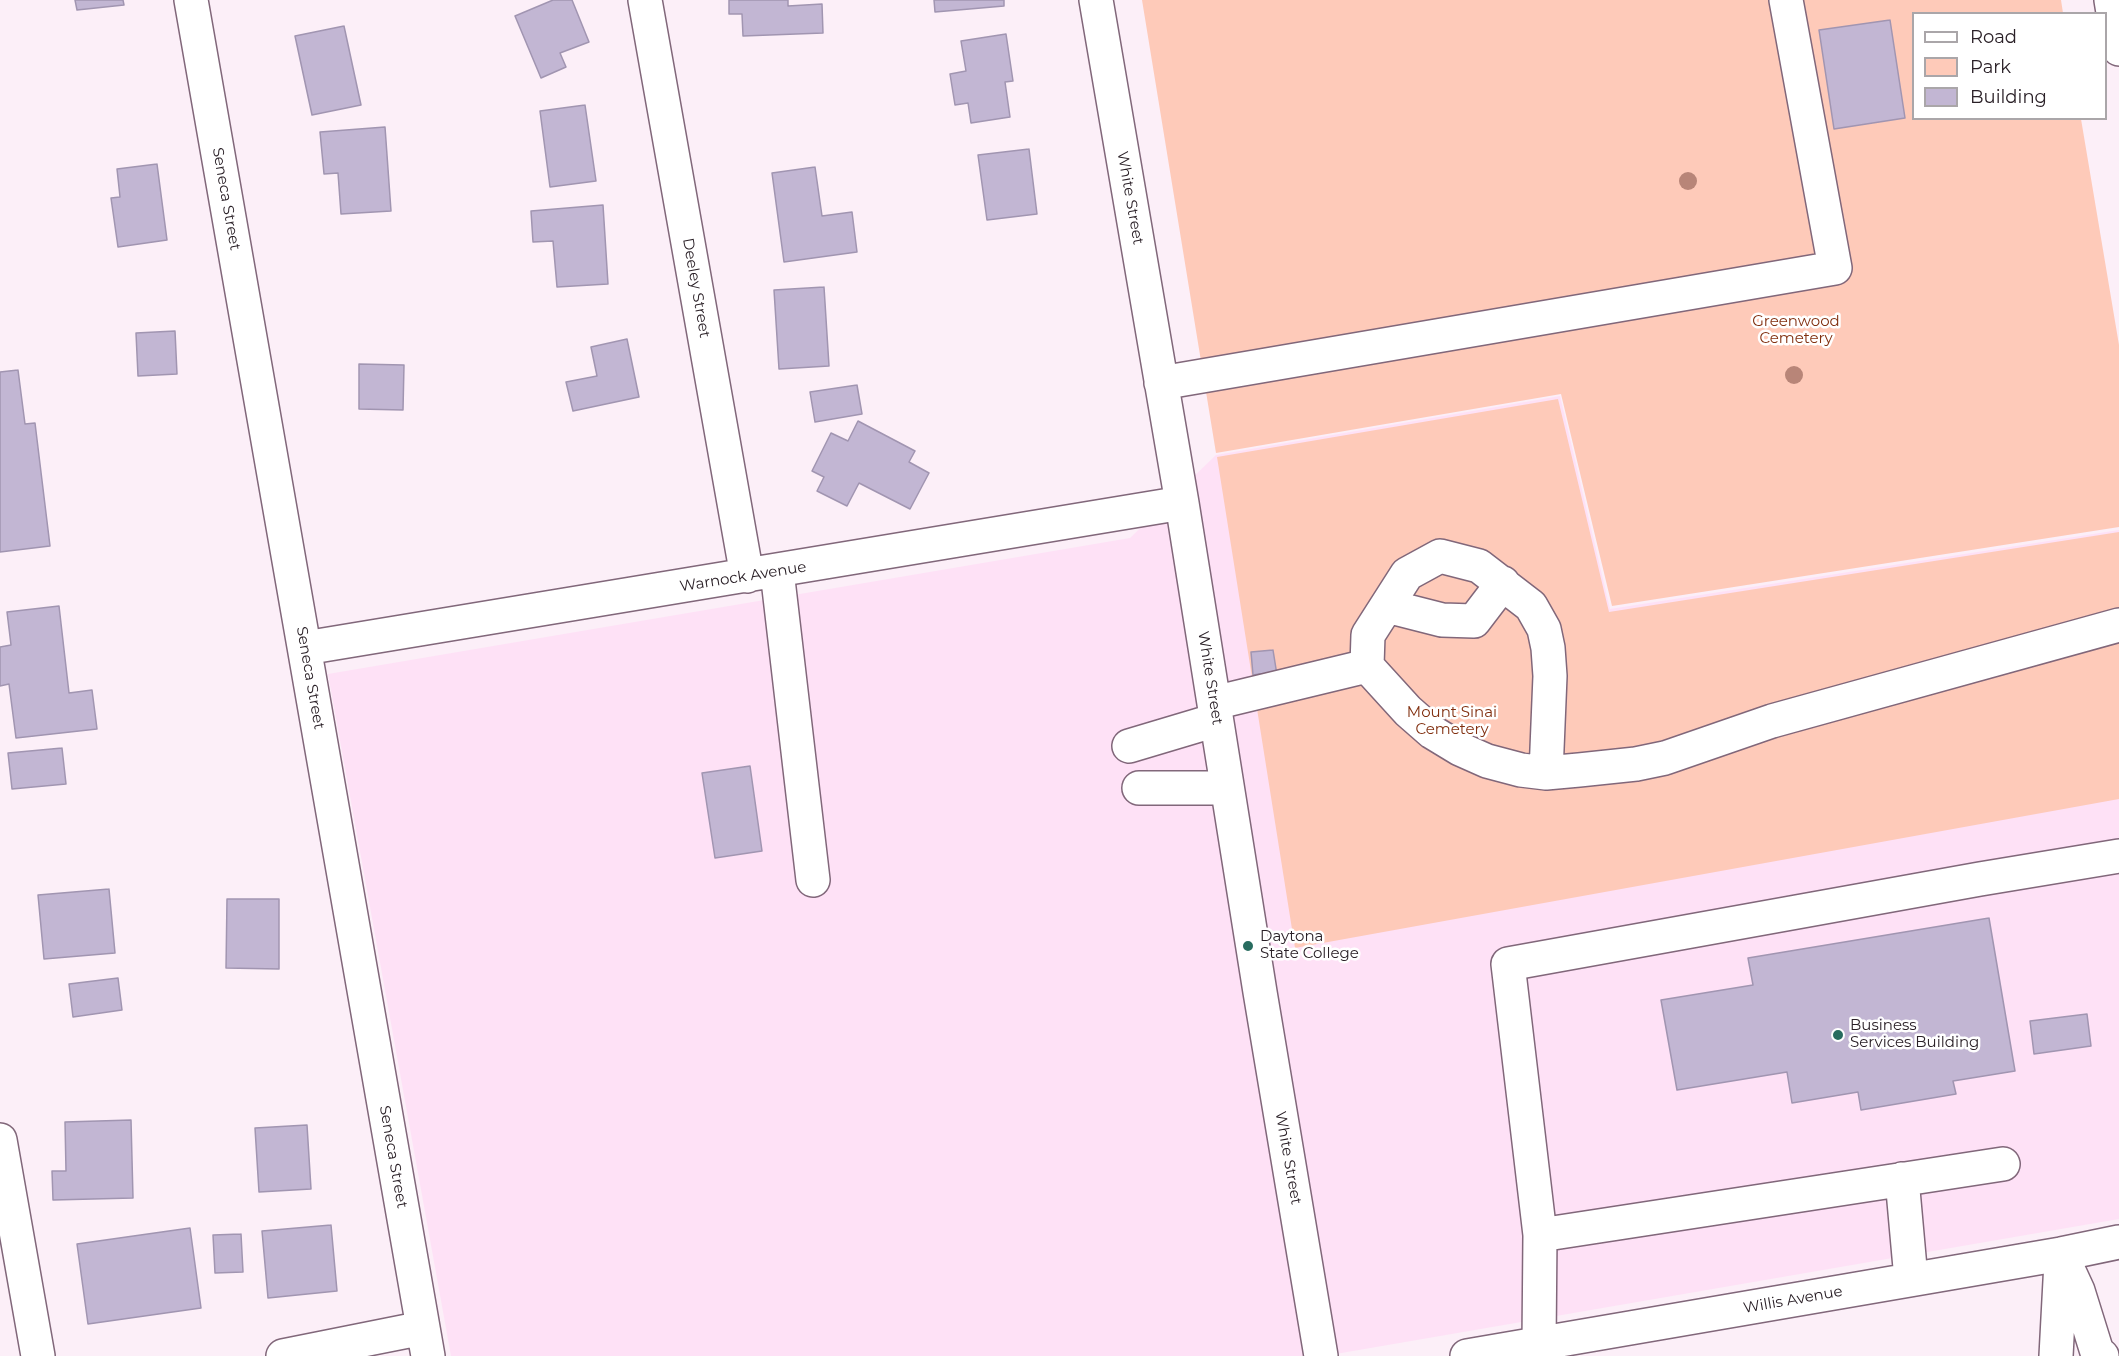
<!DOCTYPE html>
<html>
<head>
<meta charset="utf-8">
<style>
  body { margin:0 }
  #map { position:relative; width:2119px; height:1356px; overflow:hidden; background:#fceff8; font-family:Montserrat,sans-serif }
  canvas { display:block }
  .legend { position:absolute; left:1912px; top:12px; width:195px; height:108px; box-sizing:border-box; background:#fff; border:2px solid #aaa6a9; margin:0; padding:8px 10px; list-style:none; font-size:18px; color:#2a2027 }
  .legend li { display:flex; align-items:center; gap:12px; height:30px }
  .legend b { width:30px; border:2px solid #aaa6a9 }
</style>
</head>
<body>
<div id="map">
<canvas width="2119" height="1356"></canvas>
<ul class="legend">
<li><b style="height:8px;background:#fff"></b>Road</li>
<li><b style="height:16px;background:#fecab9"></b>Park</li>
<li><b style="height:16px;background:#c2b6d3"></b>Building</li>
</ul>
</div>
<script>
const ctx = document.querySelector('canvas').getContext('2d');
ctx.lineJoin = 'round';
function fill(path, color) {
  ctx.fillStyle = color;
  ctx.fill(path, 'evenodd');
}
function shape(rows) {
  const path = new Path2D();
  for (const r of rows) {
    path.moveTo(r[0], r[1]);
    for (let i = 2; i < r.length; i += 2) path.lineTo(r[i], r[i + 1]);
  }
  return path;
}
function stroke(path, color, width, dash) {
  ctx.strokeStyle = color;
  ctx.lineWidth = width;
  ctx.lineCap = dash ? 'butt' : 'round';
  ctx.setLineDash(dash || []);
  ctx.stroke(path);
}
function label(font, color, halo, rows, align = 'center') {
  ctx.font = font + ' Montserrat,sans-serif';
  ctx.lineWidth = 5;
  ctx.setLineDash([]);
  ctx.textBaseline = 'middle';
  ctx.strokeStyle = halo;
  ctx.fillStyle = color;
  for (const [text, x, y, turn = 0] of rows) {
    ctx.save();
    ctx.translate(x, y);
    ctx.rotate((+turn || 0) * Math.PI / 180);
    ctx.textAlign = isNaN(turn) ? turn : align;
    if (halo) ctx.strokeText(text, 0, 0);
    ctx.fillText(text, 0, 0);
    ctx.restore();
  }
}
fill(shape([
  [1560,396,1610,609,2119,530,2119,1219,1324,1356,451,1356,328,674,1130,538,1216,455]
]), '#fee1f6');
fill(shape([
  [1142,0,2061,0,2063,13,1914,14,1914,118,2081,119,2119,345,2119,527,1612,606,1561,394,1216,453],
  [1558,399,1609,612,2119,532,2119,799,1295,948,1217,457]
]), '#fecab9');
const building = shape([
  [75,0,123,0,124,5,77,10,75,0],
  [553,0,572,0,589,42,560,53,566,67,541,78,515,16,553,0],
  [729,0,788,0,788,6,822,4,823,33,743,36,742,14,729,14,729,0],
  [934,0,1004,0,1004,6,935,12,934,0],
  [1890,20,1905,118,1834,129,1819,30,1890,20],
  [344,26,361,105,312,115,295,36,344,26],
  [1006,34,1013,81,1005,82,1010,117,971,123,968,103,955,105,950,74,966,71,961,41,1006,34],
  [585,105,596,181,550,187,540,111,585,105],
  [385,127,391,211,341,214,338,173,324,174,320,132,385,127],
  [1029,149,1037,214,987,220,978,155,1029,149],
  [157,164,167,240,118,247,111,198,120,197,117,169,157,164],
  [815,167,822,216,852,212,857,252,784,262,772,173,815,167],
  [603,205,608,284,557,287,553,241,533,242,531,211,603,205],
  [824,287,829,366,779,369,774,290,824,287],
  [175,331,177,374,138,376,136,333,175,331],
  [627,339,639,397,573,411,566,382,597,376,591,347,627,339],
  [359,364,404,365,403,410,359,409,359,364],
  [18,370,25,424,35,423,50,546,0,552,0,372,18,370],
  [857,385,862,414,815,422,810,392,857,385],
  [858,421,915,451,909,462,929,473,910,509,859,483,847,506,817,491,824,477,812,471,831,433,848,441,858,421],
  [59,606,69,693,92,690,97,729,16,738,9,684,0,686,0,647,11,645,7,612,59,606],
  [1273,650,1277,675,1259,674,1253,675,1251,652,1273,650],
  [62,748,66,784,12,789,8,753,62,748],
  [750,766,762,851,715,858,702,773,750,766],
  [109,889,115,953,44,959,38,895,109,889],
  [227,899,279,899,279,969,226,968,227,899],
  [1989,918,2015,1071,1953,1081,1956,1094,1861,1110,1858,1092,1792,1103,1787,1072,1677,1090,1661,1000,1753,985,1748,958,1989,918],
  [118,978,122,1010,73,1017,69,984,118,978],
  [2087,1014,2091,1046,2034,1054,2030,1021,2087,1014],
  [131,1120,133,1198,53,1200,52,1171,66,1171,65,1122,131,1120],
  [307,1125,311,1189,259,1192,255,1128,307,1125],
  [331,1225,337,1291,268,1298,262,1231,331,1225],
  [190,1228,201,1308,88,1324,77,1244,190,1228],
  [241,1234,243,1272,215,1273,213,1235,241,1234]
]);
fill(building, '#c2b6d3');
stroke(building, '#a195b1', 1.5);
const minor = shape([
  [191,0,428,1356],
  [645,0,747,576],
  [1096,0,1182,503,1260,992,1321,1356],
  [2111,0,2119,49],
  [1161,383,1835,268,1786,0],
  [777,571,813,880],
  [1387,606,1442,620,1474,621,1503,583],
  [305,648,1182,503],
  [1367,666,1368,635,1407,574,1440,556,1479,566,1531,606,1544,629,1548,648,1550,676,1546,773],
  [1214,703,1367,666,1408,711,1432,732,1460,749,1487,761,1521,770,1546,773,1579,770,1636,764,1665,758,1772,721,2119,625],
  [1129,746,1216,720],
  [1139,788,1227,788],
  [0,1140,38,1356],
  [1902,1179,1911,1279],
  [1540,1235,1508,964,1980,879,2119,856],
  [2061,1254,2078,1291,2097,1352,2102,1356],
  [1539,1344,1540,1235,2003,1164],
  [283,1356,423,1328],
  [1467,1356,2061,1254,2119,1242],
  [2056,1356,2061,1262]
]);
stroke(minor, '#81677a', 36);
stroke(minor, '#fff', 33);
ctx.fillStyle = '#b88578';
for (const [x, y] of [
  [1688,181],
  [1794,375]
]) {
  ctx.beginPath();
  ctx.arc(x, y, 9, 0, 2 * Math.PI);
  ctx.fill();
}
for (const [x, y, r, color] of [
  [1248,946,6,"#286c5f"],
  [1838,1035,6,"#286c5f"]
]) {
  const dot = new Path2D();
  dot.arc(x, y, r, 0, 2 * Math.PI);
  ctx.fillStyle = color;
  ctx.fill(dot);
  stroke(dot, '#fff', 2);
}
label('15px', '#2a2027', '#fff', [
  ["White Street",1130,198,80],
  ["Seneca Street",226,199,80],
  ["Deeley Street",696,288,80],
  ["Warnock Avenue",743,577,-9],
  ["Seneca Street",310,678,80],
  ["White Street",1210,678,81],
  ["Seneca Street",393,1157,80],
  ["White Street",1288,1158,80],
  ["Willis Avenue",1793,1300,-10]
]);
label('15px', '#812f0f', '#fff', [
  ["Greenwood",1796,322],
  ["Cemetery",1796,339],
  ["Mount Sinai",1452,713],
  ["Cemetery",1452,730]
]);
label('15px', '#2a2027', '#fff', [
  ["Daytona",1260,937],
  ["State College",1260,954],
  ["Business",1850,1026],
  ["Services Building",1850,1043]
], 'left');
</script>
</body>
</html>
